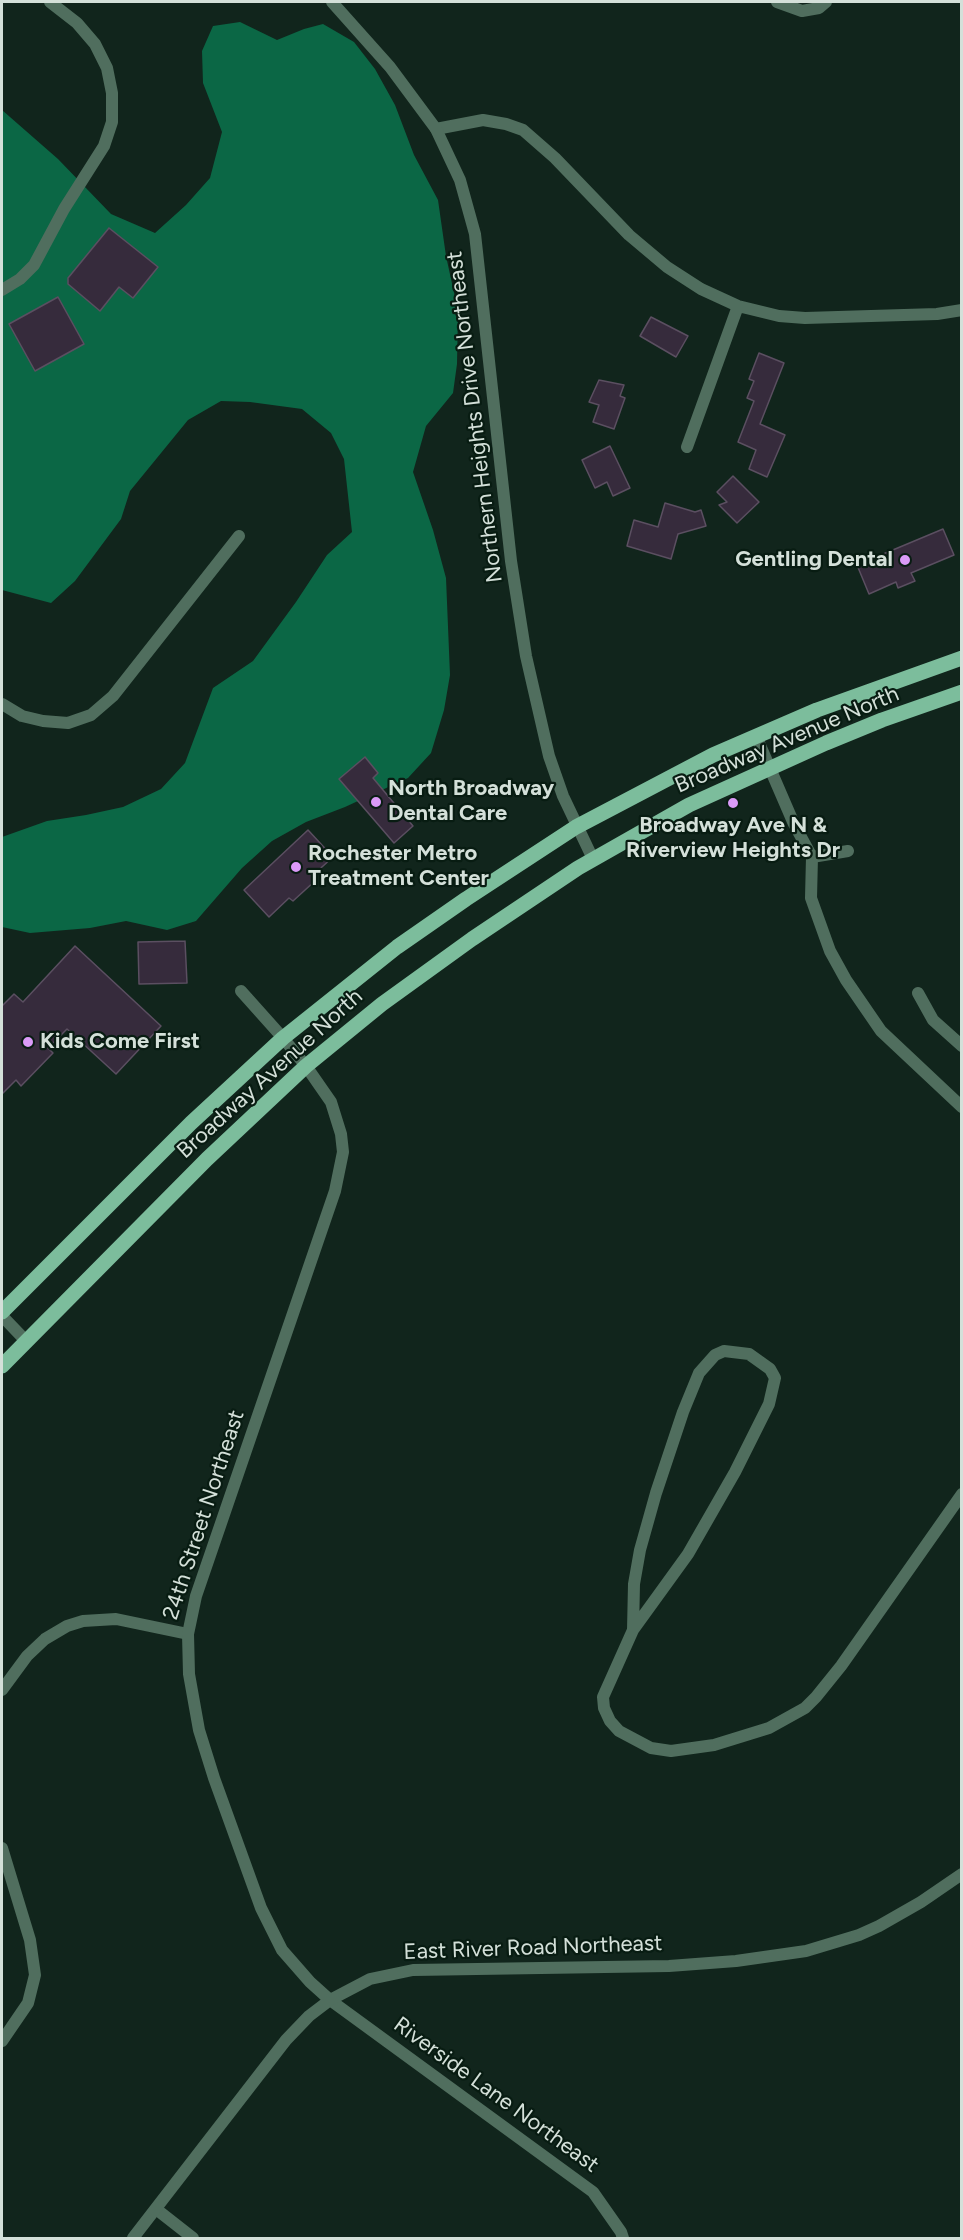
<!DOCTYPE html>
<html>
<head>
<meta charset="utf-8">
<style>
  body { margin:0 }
  #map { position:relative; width:963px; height:2240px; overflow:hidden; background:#11251c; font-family:Figtree,sans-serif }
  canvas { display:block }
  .frame { position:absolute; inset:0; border:3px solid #d4e0d9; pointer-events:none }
</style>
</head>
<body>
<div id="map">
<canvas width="963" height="2240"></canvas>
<div class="frame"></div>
</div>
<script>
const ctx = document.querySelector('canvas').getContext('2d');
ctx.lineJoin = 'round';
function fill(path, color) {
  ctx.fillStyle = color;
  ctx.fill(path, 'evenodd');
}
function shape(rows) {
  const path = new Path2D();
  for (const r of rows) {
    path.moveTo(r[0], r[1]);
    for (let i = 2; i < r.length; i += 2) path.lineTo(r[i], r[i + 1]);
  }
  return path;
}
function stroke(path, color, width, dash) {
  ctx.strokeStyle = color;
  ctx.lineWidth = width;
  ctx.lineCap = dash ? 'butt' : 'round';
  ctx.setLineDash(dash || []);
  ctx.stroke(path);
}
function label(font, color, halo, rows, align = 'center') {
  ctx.font = font + ' Figtree,sans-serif';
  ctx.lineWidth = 4.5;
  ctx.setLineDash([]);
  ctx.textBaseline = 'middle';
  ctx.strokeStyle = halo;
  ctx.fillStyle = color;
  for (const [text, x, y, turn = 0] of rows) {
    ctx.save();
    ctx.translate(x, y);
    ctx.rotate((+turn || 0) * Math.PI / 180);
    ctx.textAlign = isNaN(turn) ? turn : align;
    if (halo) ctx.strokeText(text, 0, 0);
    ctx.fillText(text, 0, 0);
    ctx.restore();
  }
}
fill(shape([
  [240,22,277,40,304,29,323,24,354,42,375,69,395,105,414,155,438,200,446,256,458,311,457,364,453,393,426,426,413,472,433,530,446,578,450,675,444,710,431,753,408,778,345,807,306,822,272,841,242,868,196,921,167,930,126,921,90,928,30,933,2,927,2,837,47,821,86,815,123,807,161,789,185,763,213,688,253,661,296,602,327,555,352,532,344,459,331,433,302,409,250,402,221,401,188,420,130,491,121,519,75,581,51,603,2,590,2,110,58,159,111,214,155,233,186,205,210,178,222,132,203,83,202,51,213,26]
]), '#0b6745');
const building = shape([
  [109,228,158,267,133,298,119,287,100,311,68,284,68,278,109,228],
  [58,297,84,344,35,371,9,324,58,297],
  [651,317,688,336,676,357,640,336,651,317],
  [759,353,784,363,760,424,785,435,767,477,749,469,756,450,738,442,754,401,747,398,754,381,749,379,759,353],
  [599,380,624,385,620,396,625,398,614,429,593,422,599,405,589,402,599,380],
  [610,446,630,488,613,496,607,482,595,488,582,460,610,446],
  [733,476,759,502,737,523,719,505,727,502,717,492,733,476],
  [665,503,695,512,701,510,706,526,678,534,671,559,627,546,634,520,658,527,665,503],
  [943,529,954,555,911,573,915,581,898,588,896,582,869,594,857,565,943,529],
  [365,757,378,773,373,778,413,826,394,843,339,779,365,757],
  [308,830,333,857,312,876,316,880,293,901,289,898,269,917,244,890,308,830],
  [185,941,187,983,139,984,138,942,185,941],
  [75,946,161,1026,116,1074,67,1029,48,1048,53,1053,21,1086,16,1080,2,1094,2,1006,14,994,23,1002,75,946]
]);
fill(building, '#362b3c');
stroke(building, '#5b4f61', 1.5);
stroke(shape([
  [777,2,802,11,819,8,826,2],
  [436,129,483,120,506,124,523,130,555,158,629,235,667,267,701,289,738,306,779,316,805,318,937,314,962,310],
  [2,290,20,279,34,265,64,209,104,146,112,122,112,93,107,68,95,44,77,23,50,2],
  [687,447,738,306],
  [2,704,22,716,43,721,68,723,91,715,113,696,239,536],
  [756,736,794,824,812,857,811,898,830,951,846,980,881,1031,962,1107],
  [812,857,848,851],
  [241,991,283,1038],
  [918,993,933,1020,962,1046],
  [724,1351,749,1354,770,1369,775,1378,769,1404,735,1472,688,1554,633,1630,634,1584,640,1550,656,1493,683,1412,699,1373,715,1355,724,1351],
  [633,1630,603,1697,604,1708,610,1721,619,1731,651,1748,671,1751,714,1745,769,1728,805,1708,816,1697,841,1666,962,1494],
  [2,1690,27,1656,45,1639,67,1626,83,1621,116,1619,188,1634],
  [2,1848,30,1940,35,1975,28,2003,2,2041],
  [330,2000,593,2192,621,2232,623,2238],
  [156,2209,193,2238]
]), '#506e5e', 12);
stroke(shape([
  [332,2,390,67,436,129,460,180,475,234,511,561,526,656,549,756,563,796,593,859],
  [283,1038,306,1066,331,1102,341,1134,343,1152,335,1191,196,1596,188,1634,189,1674,199,1730,214,1778,261,1908,282,1950,310,1982,330,2000],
  [2,1316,26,1341],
  [133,2238,286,2040,309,2016,330,2000,370,1979,413,1970,669,1966,736,1961,806,1951,859,1935,879,1926,921,1902,962,1874]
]), '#506e5e', 12);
stroke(shape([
  [2,1312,191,1123,283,1038,397,947,466,899,576,827,713,755,817,710,962,658],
  [2,1366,207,1159,306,1066,382,1004,472,939,578,868,689,805,826,743,882,720,962,692]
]), '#7cbd9c', 15);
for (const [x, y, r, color] of [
  [905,560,6,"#da9af7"],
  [376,802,6,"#da9af7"],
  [733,803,6,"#da9af7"],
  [296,867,6,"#da9af7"],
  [28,1042,6,"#da9af7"]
]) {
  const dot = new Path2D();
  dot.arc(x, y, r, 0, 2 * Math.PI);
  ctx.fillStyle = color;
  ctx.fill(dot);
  stroke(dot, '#081c12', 2);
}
label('22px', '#d4e0d9', '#081c12', [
  ["Northern Heights Drive Northeast",475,417,-97],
  ["Broadway Avenue North",787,740,-23],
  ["Broadway Avenue North",270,1074,-42],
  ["24th Street Northeast",204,1515,-72],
  ["East River Road Northeast",533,1948,-2],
  ["Riverside Lane Northeast",496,2095,36]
]);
label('bold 22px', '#d4e0d9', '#081c12', [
  ["Gentling Dental",893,560,"right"],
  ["North Broadway",388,789],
  ["Dental Care",388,814],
  ["Broadway Ave N &",733,826,"center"],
  ["Riverview Heights Dr",733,851,"center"],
  ["Rochester Metro",308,854],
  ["Treatment Center",308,879],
  ["Kids Come First",40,1042]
], 'left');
</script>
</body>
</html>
